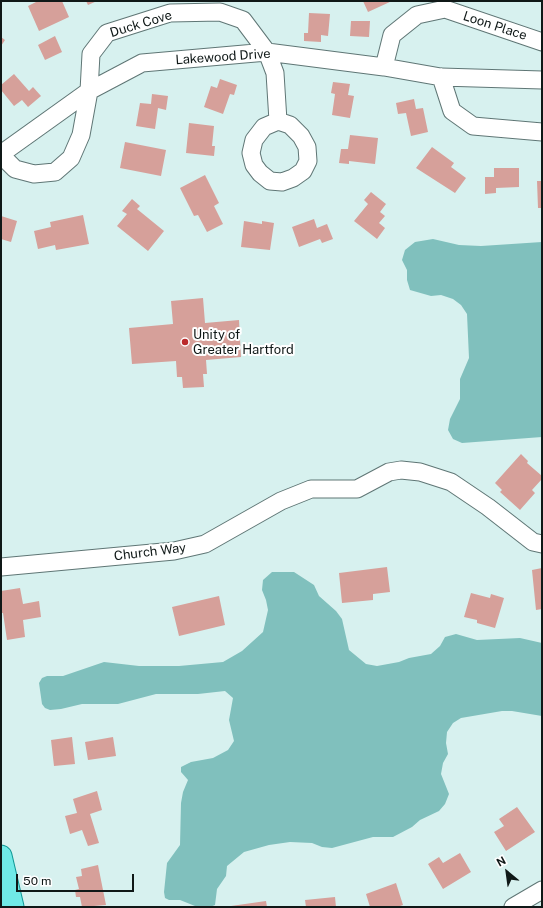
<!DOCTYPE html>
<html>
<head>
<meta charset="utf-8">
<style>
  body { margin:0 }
  #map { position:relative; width:543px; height:908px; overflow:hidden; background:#d7f1ef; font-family:"Public Sans",sans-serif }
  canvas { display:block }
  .frame { position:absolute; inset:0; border:2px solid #0f1817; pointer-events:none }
  .north { position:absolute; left:487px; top:852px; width:40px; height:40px; -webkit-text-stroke:3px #fff; paint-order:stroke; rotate:331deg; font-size:11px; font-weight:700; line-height:16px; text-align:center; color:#0f1817 }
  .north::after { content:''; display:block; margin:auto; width:14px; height:18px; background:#0f1817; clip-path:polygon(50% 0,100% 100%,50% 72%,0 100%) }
  .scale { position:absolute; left:16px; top:874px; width:118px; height:18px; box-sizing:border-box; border:2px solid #0f1817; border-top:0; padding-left:5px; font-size:12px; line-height:14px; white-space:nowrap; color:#0f1817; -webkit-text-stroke:3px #fff; paint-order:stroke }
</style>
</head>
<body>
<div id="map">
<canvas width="543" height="908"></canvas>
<div class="frame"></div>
<div class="north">N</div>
<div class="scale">50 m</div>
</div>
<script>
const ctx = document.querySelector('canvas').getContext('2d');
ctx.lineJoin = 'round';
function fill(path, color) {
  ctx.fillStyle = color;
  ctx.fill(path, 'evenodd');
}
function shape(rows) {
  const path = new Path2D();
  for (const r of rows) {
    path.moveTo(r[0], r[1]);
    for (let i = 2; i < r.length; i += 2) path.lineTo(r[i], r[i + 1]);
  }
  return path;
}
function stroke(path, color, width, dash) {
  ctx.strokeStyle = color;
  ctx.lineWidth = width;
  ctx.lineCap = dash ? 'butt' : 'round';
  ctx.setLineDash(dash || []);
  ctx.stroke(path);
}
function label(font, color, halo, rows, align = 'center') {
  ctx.font = font + ' "Public Sans",sans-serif';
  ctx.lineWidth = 4;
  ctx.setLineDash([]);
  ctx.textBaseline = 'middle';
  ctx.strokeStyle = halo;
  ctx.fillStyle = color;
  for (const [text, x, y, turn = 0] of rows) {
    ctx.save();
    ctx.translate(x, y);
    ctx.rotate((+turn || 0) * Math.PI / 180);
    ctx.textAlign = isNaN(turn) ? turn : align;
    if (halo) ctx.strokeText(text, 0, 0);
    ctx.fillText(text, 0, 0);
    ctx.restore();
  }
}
fill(shape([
  [433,239,459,245,481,246,542,242,542,437,462,443,453,439,448,430,450,419,460,399,460,379,469,358,467,314,461,305,453,299,441,295,431,296,410,290,407,280,407,270,402,260,405,250,415,242],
  [272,572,294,572,314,585,319,596,336,611,342,619,349,650,366,664,377,666,399,662,409,658,431,654,440,646,445,637,456,634,477,640,520,638,542,643,542,716,512,711,502,711,461,718,453,723,447,732,446,743,448,754,443,763,441,774,449,794,445,804,439,811,420,820,412,827,393,837,373,837,332,848,322,847,312,843,290,842,269,845,244,852,227,866,226,876,217,889,215,905,210,907,195,906,180,900,169,900,165,898,164,892,167,863,180,845,181,803,183,792,188,780,181,772,181,767,191,762,213,758,228,750,234,741,229,720,233,698,225,691,198,694,156,694,118,704,82,704,61,709,50,710,45,708,42,704,39,683,42,678,47,676,63,676,104,662,139,666,179,666,223,662,242,651,263,632,268,610,266,600,262,590,263,580]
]), '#80c0bd');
fill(shape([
  [38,1,62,1,69,17,39,31,28,6],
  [86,1,97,1,88,5],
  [363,1,392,1,368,12],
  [309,13,330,14,328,36,321,35,321,42,304,41,304,33,308,33],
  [351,21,370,21,369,37,350,36],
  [55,36,62,52,45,60,38,45],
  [1,37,5,40,1,46],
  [14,74,29,91,33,87,41,96,28,107,22,100,14,106,1,90,1,85],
  [220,79,237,85,234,95,230,94,223,114,204,107,211,86,217,88],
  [333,82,350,84,348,95,354,96,350,118,332,115,335,94,331,93],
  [152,94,168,96,166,110,158,108,155,129,136,126,140,103,151,104],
  [414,99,416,109,423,108,428,132,411,136,406,113,398,114,396,103],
  [189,123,214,126,212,146,215,146,214,156,186,153],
  [350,135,378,138,375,164,349,161,349,164,339,163,341,149,348,149],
  [125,142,166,150,161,176,120,168],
  [432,147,454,163,451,167,466,178,455,193,416,168],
  [494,168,519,168,519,187,496,188,496,193,485,194,485,177,494,177],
  [205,175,219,203,214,206,223,224,207,232,198,215,194,216,180,188],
  [537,181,542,181,542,208,538,208],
  [371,192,386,204,380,212,385,216,379,223,385,228,377,239,354,221,368,204,364,200],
  [132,199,140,206,137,209,164,231,148,251,117,226,127,214,122,211],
  [83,215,89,244,56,250,55,245,38,249,34,231,51,227,50,222],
  [1,216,17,221,11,242,1,239],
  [314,219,317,228,327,224,333,239,322,243,320,239,299,247,292,227],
  [244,221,262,224,262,221,274,223,270,250,241,247],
  [203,298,205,323,239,320,241,357,206,360,207,374,203,374,204,387,183,388,182,377,177,377,176,361,132,364,129,328,173,324,171,301],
  [521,454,528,461,527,463,542,476,542,479,532,490,535,493,520,510,500,492,502,490,495,483],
  [387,567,390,592,373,594,373,600,342,603,339,573],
  [542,568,542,609,536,610,532,570],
  [20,588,23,604,39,601,41,617,23,620,25,637,7,640,3,613,1,613,1,591],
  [471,593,490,598,491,594,504,598,495,628,477,623,477,620,464,617],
  [219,596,225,625,179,636,172,607],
  [72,737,75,764,54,766,51,740],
  [113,737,116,756,88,760,85,742],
  [97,791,102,810,90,814,99,843,88,846,82,830,70,834,65,816,77,813,73,799],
  [517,807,535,832,506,851,494,832,504,826,499,819],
  [460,853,471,872,443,889,428,864,439,857,443,863],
  [98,865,106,905,82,907,80,897,76,897,75,890,79,889,76,877,82,876,81,869],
  [396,883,403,905,397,907,370,907,366,894],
  [335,897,336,907,306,907,305,900],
  [266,901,267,907,231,907,231,906]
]), '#d6a09a');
const minor = shape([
  [384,67,392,35,417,15,445,9,542,42],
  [441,77,452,111,473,126,542,132],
  [278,121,290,125,301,136,307,147,308,161,303,171,293,178,282,182,270,181,260,173,254,165,251,153,254,140,264,127,278,121],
  [1,154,89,91,142,63,267,52,384,67,441,77,542,80],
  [1,155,15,169,34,174,55,172,71,158,81,135,89,91,91,54,107,33,170,13,220,12,243,20,267,52,275,73,278,121],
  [1,567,174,551,205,544,281,501,311,489,357,489,389,472,401,470,420,472,451,482,488,507,533,542,542,544],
  [513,907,542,890]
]);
const major = shape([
  [1,856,13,907]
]);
stroke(minor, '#5f7675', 19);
stroke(major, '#109794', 23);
stroke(minor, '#fff', 17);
stroke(major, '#70eae7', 21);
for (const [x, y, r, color] of [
  [185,342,4,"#bb2b2c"]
]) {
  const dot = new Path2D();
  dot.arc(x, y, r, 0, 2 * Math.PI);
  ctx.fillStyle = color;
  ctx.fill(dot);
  stroke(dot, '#fff', 1.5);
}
label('13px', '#0f1817', '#fff', [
  ["Duck Cove",141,24,-17],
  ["Loon Place",495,26,18],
  ["Lakewood Drive",223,57,-4],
  ["Church Way",150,552,-7]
]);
label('13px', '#0f1817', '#fff', [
  ["Unity of",193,335],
  ["Greater Hartford",193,350]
], 'left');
</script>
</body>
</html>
